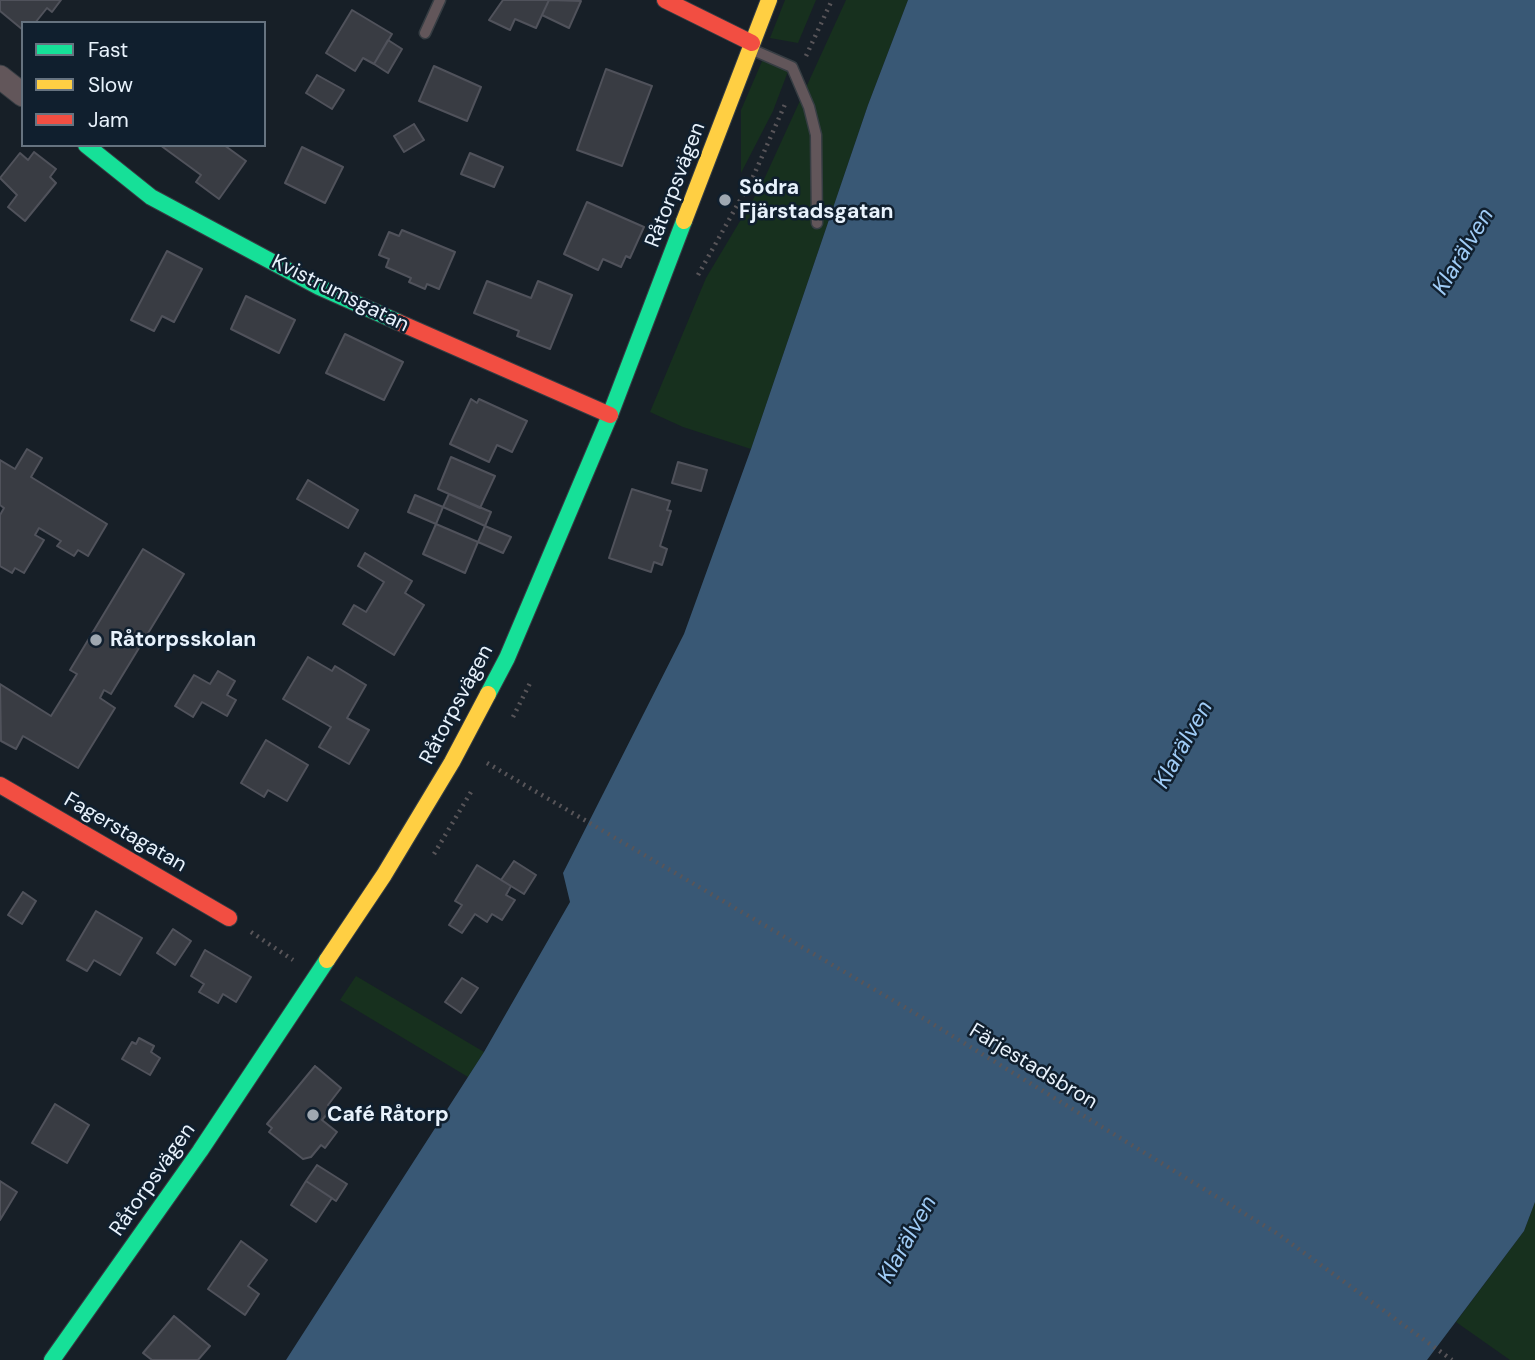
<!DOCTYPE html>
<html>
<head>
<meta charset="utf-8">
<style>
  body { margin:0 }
  #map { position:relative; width:1535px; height:1360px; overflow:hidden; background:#171f27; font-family:"DM Sans",sans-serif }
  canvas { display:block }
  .legend { position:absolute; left:21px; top:21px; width:245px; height:126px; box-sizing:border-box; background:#101f2e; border:2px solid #667380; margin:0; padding:9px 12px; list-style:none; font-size:21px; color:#e8f2fc }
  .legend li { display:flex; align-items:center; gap:14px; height:35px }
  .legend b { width:35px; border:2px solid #667380 }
</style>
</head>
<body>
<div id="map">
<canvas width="1535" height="1360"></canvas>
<ul class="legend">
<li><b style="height:9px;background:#16e098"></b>Fast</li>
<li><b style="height:9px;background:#ffcf43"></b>Slow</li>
<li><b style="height:9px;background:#f24e42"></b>Jam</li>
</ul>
</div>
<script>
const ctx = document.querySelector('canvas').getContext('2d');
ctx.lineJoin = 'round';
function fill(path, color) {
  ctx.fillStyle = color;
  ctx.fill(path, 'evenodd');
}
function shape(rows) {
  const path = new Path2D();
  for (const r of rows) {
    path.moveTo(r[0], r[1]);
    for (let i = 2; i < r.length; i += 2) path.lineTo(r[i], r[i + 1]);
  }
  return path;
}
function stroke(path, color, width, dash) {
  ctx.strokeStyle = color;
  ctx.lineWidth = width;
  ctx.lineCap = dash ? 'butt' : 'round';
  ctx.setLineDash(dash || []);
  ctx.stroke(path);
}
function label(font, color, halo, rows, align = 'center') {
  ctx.font = font + ' "DM Sans",sans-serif';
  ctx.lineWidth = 5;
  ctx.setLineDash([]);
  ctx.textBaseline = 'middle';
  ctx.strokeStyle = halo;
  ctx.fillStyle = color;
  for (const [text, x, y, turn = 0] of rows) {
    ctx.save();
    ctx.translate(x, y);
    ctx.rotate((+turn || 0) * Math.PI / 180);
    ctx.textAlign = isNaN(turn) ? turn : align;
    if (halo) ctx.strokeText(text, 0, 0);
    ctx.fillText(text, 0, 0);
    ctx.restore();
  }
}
fill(shape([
  [785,0,816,0,798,43,770,38],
  [846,0,908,0,868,105,751,449,683,427,650,412,706,278,761,186],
  [763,59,790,66,773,111,741,173,741,110],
  [356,976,484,1052,468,1077,340,1000],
  [1535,1202,1535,1360,1510,1360,1456,1322,1524,1231]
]), '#17301e');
fill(shape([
  [908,0,1535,0,1535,1202,1524,1231,1427,1360,286,1360,484,1052,570,902,563,873,684,634,751,449,868,105]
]), '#395875');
const building = shape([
  [0,0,61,0,52,12,47,8,35,23,23,23,23,30,0,11,0,0],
  [503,0,549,0,536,28,515,19,510,30,489,20,503,0],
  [549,0,581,1,569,28,542,15,549,0],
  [352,10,392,34,374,64,363,58,355,71,326,53,352,10],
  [388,40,402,49,388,73,374,64,388,40],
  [434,66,481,87,467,121,419,101,434,66],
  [606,69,652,86,622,166,577,150,606,69],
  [317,75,344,90,332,109,306,93,317,75],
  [414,124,424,140,404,152,394,136,414,124],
  [160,145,224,145,246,161,219,199,196,182,201,175,160,145],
  [302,147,343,167,325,203,285,183,302,147],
  [34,152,56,169,50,177,56,183,25,221,8,207,17,195,0,178,20,153,28,160,34,152],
  [470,153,503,167,494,187,461,174,470,153],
  [587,202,644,227,630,258,626,256,621,267,603,259,598,270,564,254,587,202],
  [402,230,455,252,439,289,427,284,425,289,409,282,411,278,386,267,389,259,379,255,389,232,399,236,402,230],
  [167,251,202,269,174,322,162,316,154,331,131,320,167,251],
  [487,281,531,298,538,281,572,295,550,349,517,336,519,331,474,313,487,281],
  [246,296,295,320,279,353,231,329,246,296],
  [345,334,403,362,384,400,326,373,345,334],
  [471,399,477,403,479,399,527,421,512,452,497,445,489,462,450,444,471,399],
  [27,449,42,458,31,477,107,524,88,556,78,550,74,556,57,546,61,541,39,528,35,535,44,540,24,573,15,568,12,573,0,566,0,515,4,508,0,505,0,460,15,469,27,449],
  [451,457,495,476,480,508,438,489,451,457],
  [678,462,707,470,701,491,672,483,678,462],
  [308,480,358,510,348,528,297,499,308,480],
  [632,489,670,501,667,510,671,511,660,546,667,549,662,565,654,562,651,572,609,558,632,489],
  [449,494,491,512,485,526,443,507,449,494],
  [415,495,443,507,436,524,408,512,415,495],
  [436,524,478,542,465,573,423,554,436,524],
  [485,526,511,537,503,553,478,542,485,526],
  [143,549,184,574,111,694,104,690,100,698,115,708,78,768,23,736,16,749,1,741,0,684,51,716,77,674,70,670,143,549],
  [365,553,412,581,405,593,424,605,394,655,343,624,354,605,366,612,384,582,358,566,365,553],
  [308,657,332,671,335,666,366,685,347,718,369,730,349,764,319,747,331,727,283,699,308,657],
  [218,671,235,681,227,695,236,700,227,716,202,702,193,717,175,706,194,675,210,684,218,671],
  [266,740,308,765,287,801,268,790,264,797,241,783,266,740],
  [514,861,536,875,524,894,501,880,514,861],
  [477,865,511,886,506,895,515,900,502,920,492,914,487,922,475,914,462,933,449,925,462,905,455,901,477,865],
  [23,892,36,901,22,924,8,915,23,892],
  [96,911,142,938,120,975,94,960,87,971,67,960,96,911],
  [173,929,191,941,175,965,157,953,173,929],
  [205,950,251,977,236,1002,223,994,218,1003,199,992,204,984,191,976,205,950],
  [462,978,478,988,461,1013,445,1002,462,978],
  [139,1038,154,1046,151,1052,160,1058,150,1075,122,1059,132,1042,136,1044,139,1038],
  [315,1066,341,1088,328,1105,332,1108,322,1120,337,1132,325,1148,321,1145,311,1157,303,1159,269,1132,272,1128,267,1124,315,1066],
  [55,1104,89,1125,67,1163,32,1143,55,1104],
  [317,1165,347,1184,336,1201,306,1181,317,1165],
  [0,1181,17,1192,0,1220,0,1181],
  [306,1181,332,1198,316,1222,291,1205,306,1181],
  [241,1241,267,1260,248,1286,259,1294,245,1315,208,1289,241,1241],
  [174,1316,210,1346,198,1360,152,1360,143,1353,174,1316]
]);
fill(building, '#393c43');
stroke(building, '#50525b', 2);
const lane = shape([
  [425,33,440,0],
  [753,50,792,67,809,107,816,135,817,223]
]);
const street = shape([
  [0,77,23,95]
]);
const fast = shape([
  [86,145,151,197,319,287,398,322],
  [488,694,507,658,610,415,684,221],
  [52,1360,200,1151,327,960]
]);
const slow = shape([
  [684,221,769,0],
  [327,960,384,875,452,762,488,694]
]);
const jam = shape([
  [665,0,752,43],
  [398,322,610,415],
  [0,785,229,918]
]);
stroke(lane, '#363d43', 13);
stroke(street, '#363d43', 25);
stroke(fast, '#363d43', 18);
stroke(slow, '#363d43', 18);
stroke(jam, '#363d43', 18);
stroke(shape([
  [806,56,832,0],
  [698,275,753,177,786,102],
  [513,717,531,681],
  [487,763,913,1012,1278,1234,1452,1360],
  [434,854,471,792],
  [251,932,293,960]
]), '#585559', 4.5, [2, 5]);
stroke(lane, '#62565a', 10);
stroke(street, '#62565a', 23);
stroke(fast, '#16e098', 16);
stroke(slow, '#ffcf43', 16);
stroke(jam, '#f24e42', 16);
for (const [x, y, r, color] of [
  [725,200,7,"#9fa8b1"],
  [96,640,7,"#9fa8b1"],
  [313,1115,7,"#9fa8b1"]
]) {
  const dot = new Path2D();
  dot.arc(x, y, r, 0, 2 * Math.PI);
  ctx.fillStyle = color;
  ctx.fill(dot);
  stroke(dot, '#101f2e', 2.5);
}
label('21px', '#e8f2fc', '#101f2e', [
  ["Råtorpsvägen",676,185,-69],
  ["Kvistrumsgatan",340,294,26],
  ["Råtorpsvägen",457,705,-62],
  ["Fagerstagatan",125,833,30],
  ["Färjestadsbron",1033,1067,31],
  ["Råtorpsvägen",153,1180,-55]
]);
label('bold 21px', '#e8f2fc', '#101f2e', [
  ["Södra",739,188],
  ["Fjärstadsgatan",739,212],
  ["Råtorpsskolan",110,640],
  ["Café Råtorp",327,1115]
], 'left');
label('italic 23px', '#a0ccf6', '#101f2e', [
  ["Klarälven",1464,252,-59],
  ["Klarälven",1184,745,-61],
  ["Klarälven",908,1240,-61]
]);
</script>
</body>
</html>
